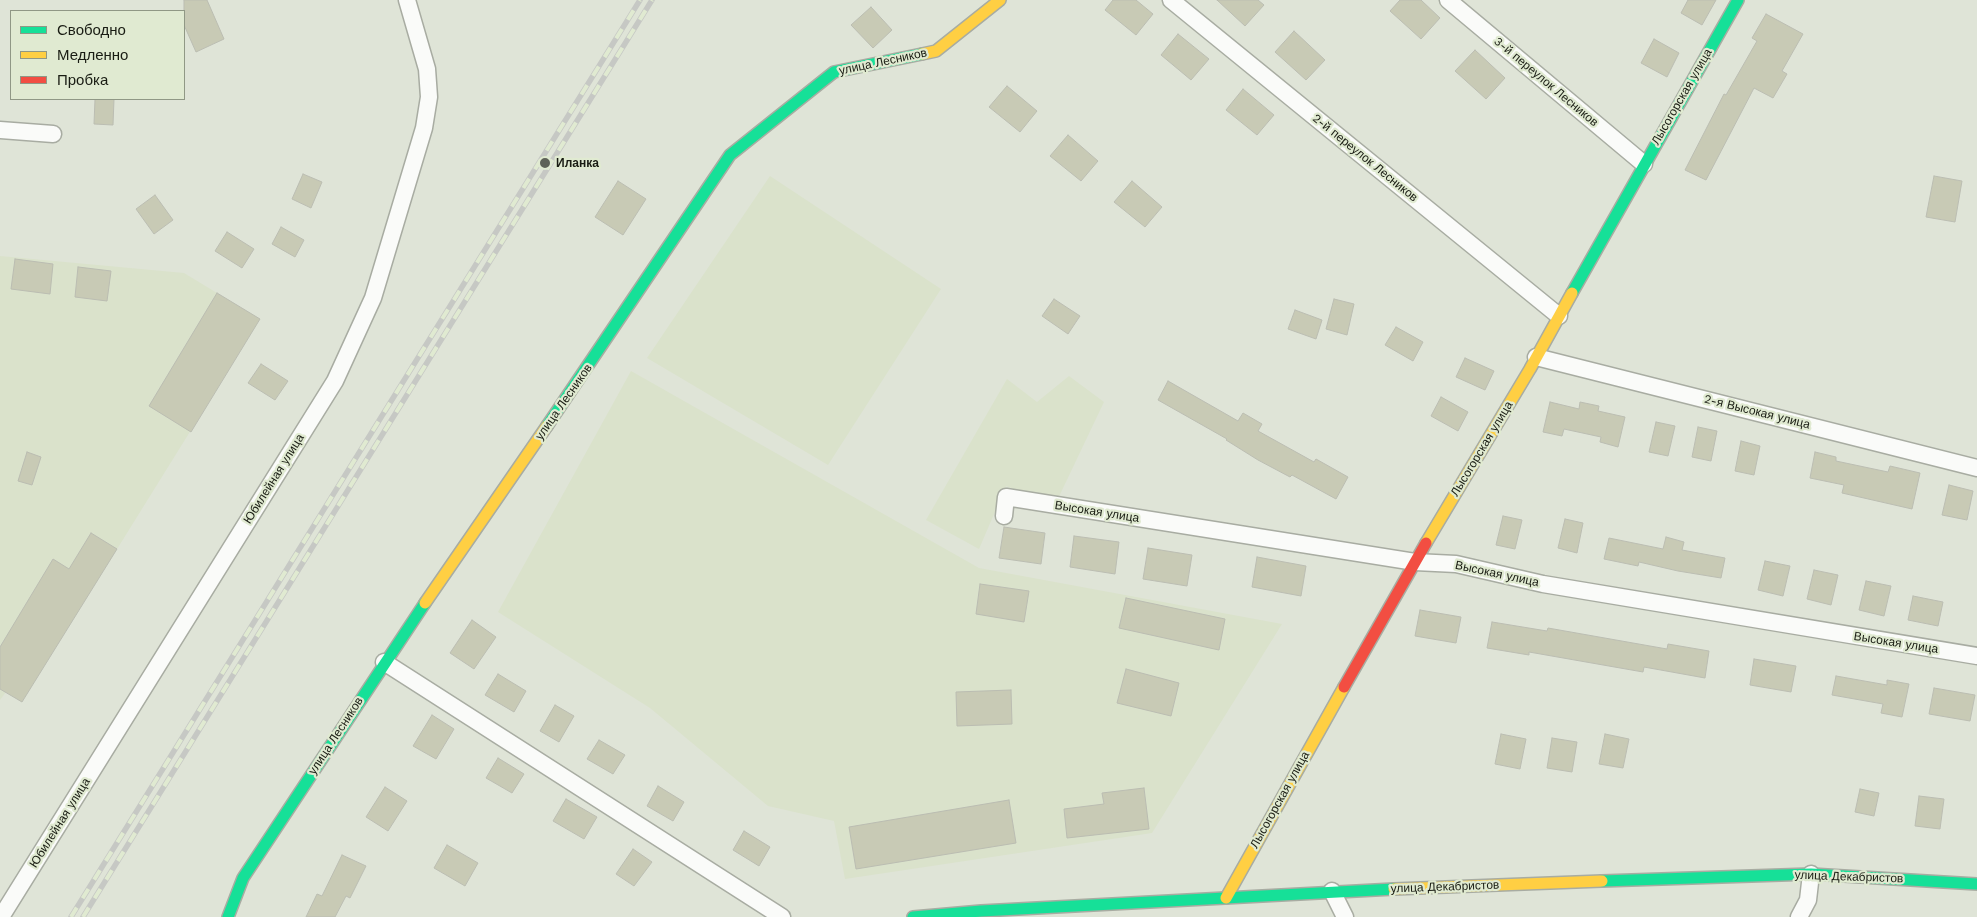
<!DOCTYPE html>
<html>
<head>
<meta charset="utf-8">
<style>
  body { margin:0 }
  #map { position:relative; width:1977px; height:917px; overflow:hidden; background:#dfe4d7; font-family:"Work Sans",sans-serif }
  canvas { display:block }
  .legend { position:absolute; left:10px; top:10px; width:175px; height:90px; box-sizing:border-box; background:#e0ead1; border:1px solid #909885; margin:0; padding:6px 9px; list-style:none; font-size:15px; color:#191c13 }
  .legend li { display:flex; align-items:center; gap:10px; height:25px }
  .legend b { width:25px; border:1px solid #909885 }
</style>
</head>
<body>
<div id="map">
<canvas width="1977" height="917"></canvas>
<ul class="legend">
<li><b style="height:6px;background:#16e098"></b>Свободно</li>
<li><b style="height:6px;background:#ffcf43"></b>Медленно</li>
<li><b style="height:6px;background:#f24e42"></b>Пробка</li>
</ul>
</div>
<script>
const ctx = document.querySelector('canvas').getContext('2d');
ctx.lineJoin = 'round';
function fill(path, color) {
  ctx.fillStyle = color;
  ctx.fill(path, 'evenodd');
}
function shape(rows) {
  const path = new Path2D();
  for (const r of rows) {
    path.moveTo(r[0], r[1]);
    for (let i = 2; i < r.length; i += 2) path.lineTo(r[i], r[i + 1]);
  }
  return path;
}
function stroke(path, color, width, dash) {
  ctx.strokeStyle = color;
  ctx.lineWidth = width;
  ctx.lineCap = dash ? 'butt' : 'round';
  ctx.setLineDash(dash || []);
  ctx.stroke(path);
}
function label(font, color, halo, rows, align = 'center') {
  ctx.font = font + ' "Work Sans",sans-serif';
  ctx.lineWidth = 4.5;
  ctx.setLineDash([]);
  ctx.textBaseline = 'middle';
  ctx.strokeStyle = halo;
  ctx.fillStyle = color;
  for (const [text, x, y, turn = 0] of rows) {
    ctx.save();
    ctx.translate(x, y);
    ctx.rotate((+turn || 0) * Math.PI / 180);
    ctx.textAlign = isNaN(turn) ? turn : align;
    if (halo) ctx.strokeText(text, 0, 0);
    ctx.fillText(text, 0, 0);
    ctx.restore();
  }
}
fill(shape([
  [770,176,941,289,828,465,647,358],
  [0,256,184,273,260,319,22,702,6,692,0,700],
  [631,371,979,568,1282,624,1152,833,845,879,834,821,768,806,650,708,498,612],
  [1069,376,1104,402,1055,505,1006,486,979,549,926,520,1007,379,1037,402]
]), '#dae2cb');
const building = shape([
  [184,0,207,0,224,39,196,52,184,25,184,0],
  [1113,0,1136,0,1153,14,1136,35,1105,10,1113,0],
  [1217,0,1258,0,1264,5,1245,26,1217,0],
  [1400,0,1421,0,1440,18,1421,39,1390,11,1400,0],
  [1688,0,1716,0,1702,25,1681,13,1688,0],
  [871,7,892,30,873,48,851,25,871,7],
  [1766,14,1803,34,1782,71,1787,74,1773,98,1754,88,1706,180,1685,170,1724,94,1726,95,1757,41,1752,38,1766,14],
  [1294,31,1325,60,1306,80,1275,52,1294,31],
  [1178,34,1209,59,1191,80,1161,55,1178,34],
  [1654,39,1679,53,1667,77,1641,63,1654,39],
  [1475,50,1505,78,1486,99,1455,71,1475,50],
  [1007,86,1037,111,1020,132,989,107,1007,86],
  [1243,89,1274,115,1257,135,1226,110,1243,89],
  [95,99,114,99,113,125,94,124,95,99],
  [1068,135,1098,161,1081,181,1050,156,1068,135],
  [303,174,322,182,311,208,292,199,303,174],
  [1934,176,1962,181,1955,222,1926,217,1934,176],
  [618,181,646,199,623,235,595,217,618,181],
  [1132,181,1162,207,1145,227,1114,202,1132,181],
  [155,195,173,220,154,234,136,209,155,195],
  [281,227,304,240,295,257,272,244,281,227],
  [227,232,254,249,242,268,215,251,227,232],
  [15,259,53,264,50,294,11,289,15,259],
  [78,267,111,271,107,301,75,297,78,267],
  [217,293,260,319,191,432,149,406,217,293],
  [1054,299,1080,316,1068,334,1042,316,1054,299],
  [1334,299,1354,304,1347,335,1326,329,1334,299],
  [1295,310,1322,320,1316,339,1288,329,1295,310],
  [1396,327,1423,342,1413,361,1385,345,1396,327],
  [1465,358,1494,371,1485,390,1456,377,1465,358],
  [261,364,288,381,275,400,248,383,261,364],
  [1168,381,1238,421,1243,413,1262,424,1258,431,1314,462,1316,459,1348,477,1336,499,1292,475,1290,477,1258,460,1226,440,1227,439,1158,400,1168,381],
  [1441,397,1468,412,1458,431,1431,416,1441,397],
  [1550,402,1579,409,1580,402,1599,406,1598,411,1625,417,1618,447,1600,442,1601,437,1564,429,1562,436,1543,432,1550,402],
  [1656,422,1675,426,1668,456,1649,452,1656,422],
  [1698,427,1717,431,1711,461,1692,457,1698,427],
  [1741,441,1760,446,1754,475,1735,471,1741,441],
  [27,452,41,457,32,485,18,481,27,452],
  [1815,452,1836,457,1836,461,1888,472,1890,466,1920,473,1912,509,1842,493,1844,485,1810,478,1815,452],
  [1949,485,1973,491,1967,520,1942,515,1949,485],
  [1503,516,1522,520,1515,549,1496,545,1503,516],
  [1565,519,1583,523,1577,553,1558,548,1565,519],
  [1004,527,1045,533,1041,564,999,558,1004,527],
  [91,533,117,549,22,702,0,689,0,647,53,559,69,569,91,533],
  [1074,536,1119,542,1115,574,1070,567,1074,536],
  [1666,537,1684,542,1682,550,1725,558,1721,578,1678,571,1639,562,1638,566,1604,559,1609,538,1663,549,1666,537],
  [1148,548,1192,555,1187,586,1143,579,1148,548],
  [1257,557,1306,566,1301,596,1252,587,1257,557],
  [1765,561,1790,566,1783,596,1758,590,1765,561],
  [1814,570,1838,575,1831,605,1807,599,1814,570],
  [1866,581,1891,586,1884,616,1859,610,1866,581],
  [980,584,1029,591,1024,622,976,614,980,584],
  [1913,596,1943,602,1938,626,1908,620,1913,596],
  [1126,598,1225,619,1219,650,1119,628,1126,598],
  [1420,610,1461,617,1456,643,1415,636,1420,610],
  [472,620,496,637,474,669,450,653,472,620],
  [1492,622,1547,631,1548,628,1667,649,1668,644,1709,651,1705,678,1644,667,1643,672,1529,652,1529,655,1487,648,1492,622],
  [1754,659,1796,666,1791,692,1750,685,1754,659],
  [1126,669,1179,683,1171,716,1117,703,1126,669],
  [498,674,526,691,514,712,485,695,498,674],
  [1836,676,1887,685,1887,680,1909,684,1902,717,1881,713,1883,704,1832,695,1836,676],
  [1934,688,1975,695,1970,721,1929,714,1934,688],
  [1011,690,1012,724,957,726,956,692,1011,690],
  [555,705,574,716,559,742,540,731,555,705],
  [432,715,454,729,436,759,413,746,432,715],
  [1501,734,1526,739,1520,769,1495,764,1501,734],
  [1605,734,1629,739,1623,768,1599,764,1605,734],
  [1552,738,1577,742,1572,772,1547,768,1552,738],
  [599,740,625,755,613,774,587,759,599,740],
  [498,758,524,774,512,793,486,778,498,758],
  [658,786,684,802,673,821,647,806,658,786],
  [385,787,407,801,388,831,366,817,385,787],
  [1144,788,1149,829,1067,838,1064,809,1104,804,1102,793,1144,788],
  [1860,789,1879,793,1874,816,1855,812,1860,789],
  [1919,796,1944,799,1940,829,1915,826,1919,796],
  [566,799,597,817,584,839,553,821,566,799],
  [1009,800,1016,843,856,869,849,827,1009,800],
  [744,831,770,847,759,866,733,850,744,831],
  [447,845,478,863,465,886,434,868,447,845],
  [633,849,652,862,634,886,616,874,633,849],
  [342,855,366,866,350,898,346,896,335,917,306,917,317,894,322,896,342,855]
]);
fill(building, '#c8cab5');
stroke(building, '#bbbdb2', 1);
const street = shape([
  [1171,0,1559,316],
  [1448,0,1644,164],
  [0,130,53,134],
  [1536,357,1977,468],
  [1004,516,1006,497,1415,562,1456,564,1543,584,1977,656],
  [384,662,782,917],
  [1332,891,1345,917],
  [1,917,335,381,373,298,424,128,429,97,427,69,407,0],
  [1799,917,1808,900,1811,874]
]);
const fast = shape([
  [1572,293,1738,0],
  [547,426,730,155,834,72,922,54],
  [1602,881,1811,874,1977,884],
  [228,917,243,878,425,603],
  [913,917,981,911,1394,889]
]);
const slow = shape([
  [922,54,936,51,1000,0],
  [1426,543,1530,369,1572,293],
  [425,603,547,426],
  [1394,889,1602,881],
  [1226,898,1344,687]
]);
const jam = shape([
  [1344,687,1426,543]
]);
stroke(street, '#a8aca2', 19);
stroke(fast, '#a8aca2', 14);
stroke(slow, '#a8aca2', 14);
stroke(jam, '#a8aca2', 14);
stroke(street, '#fafbf9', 16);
stroke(fast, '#16e098', 11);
stroke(slow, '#ffcf43', 11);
stroke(jam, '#f24e42', 11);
const rail = shape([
  [71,917,640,0],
  [83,917,652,0]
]);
stroke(rail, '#c6c8c4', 5.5);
stroke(rail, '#e0ead1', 4, [11]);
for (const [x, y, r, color] of [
  [545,163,6,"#5e6258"]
]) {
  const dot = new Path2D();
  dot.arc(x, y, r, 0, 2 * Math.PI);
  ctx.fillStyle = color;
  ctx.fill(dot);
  stroke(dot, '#e0ead1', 2);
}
label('12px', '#191c13', '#e0ead1', [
  ["улица Лесников",883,62,-12],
  ["3-й переулок Лесников",1546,82,40],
  ["Лысогорская улица",1682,97,-60],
  ["2-й переулок Лесников",1365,158,39],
  ["улица Лесников",564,402,-55],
  ["2-я Высокая улица",1757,412,14],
  ["Лысогорская улица",1482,449,-59],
  ["Юбилейная улица",274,479,-58],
  ["Высокая улица",1097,512,9],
  ["Высокая улица",1497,574,12],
  ["Высокая улица",1896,643,9],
  ["улица Лесников",336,736,-57],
  ["Лысогорская улица",1280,800,-61],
  ["Юбилейная улица",60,823,-58],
  ["улица Декабристов",1849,877,2],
  ["улица Декабристов",1445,887,-2]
]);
label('bold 12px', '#191c13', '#e0ead1', [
  ["Иланка",556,163]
], 'left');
</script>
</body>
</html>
